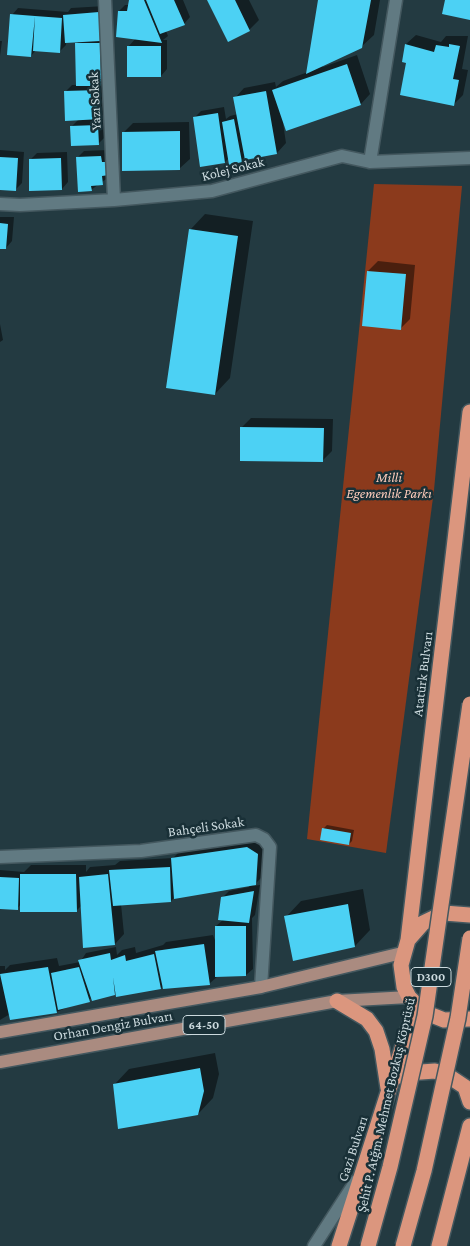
<!DOCTYPE html>
<html>
<head>
<meta charset="utf-8">
<style>
  body { margin:0 }
  canvas { display:block; background:#233a41 }
</style>
</head>
<body>
<canvas width="470" height="1246"></canvas>
<script>
const ctx = document.querySelector('canvas').getContext('2d');
ctx.lineJoin = 'round';
function fill(path, color) {
  ctx.fillStyle = color;
  ctx.fill(path, 'evenodd');
}
function shape(rows) {
  const path = new Path2D();
  for (const r of rows) {
    path.moveTo(r[0], r[1]);
    for (let i = 2; i < r.length; i += 2) path.lineTo(r[i], r[i + 1]);
  }
  return path;
}
function stroke(path, color, width, dash) {
  ctx.strokeStyle = color;
  ctx.lineWidth = width;
  ctx.lineCap = dash ? 'butt' : 'round';
  ctx.setLineDash(dash || []);
  ctx.stroke(path);
}
function label(font, color, halo, rows, align = 'center') {
  ctx.font = font + ' "Crimson Pro",serif';
  ctx.lineWidth = 5;
  ctx.setLineDash([]);
  ctx.textBaseline = 'middle';
  ctx.strokeStyle = halo;
  ctx.fillStyle = color;
  for (const [text, x, y, turn = 0] of rows) {
    ctx.save();
    ctx.translate(x, y);
    ctx.rotate((+turn || 0) * Math.PI / 180);
    ctx.textAlign = isNaN(turn) ? turn : align;
    if (halo) ctx.strokeText(text, 0, 0);
    ctx.fillText(text, 0, 0);
    ctx.restore();
  }
}
fill(shape([
  [374,184,462,186,434,490,386,853,307,839]
]), '#8b3a1c');
fill(shape([
  [130,0,183,0,190,17,184,24,166,31,168,36,163,40,167,40,167,69,161,76,128,47,136,38,119,11,125,5,129,5],
  [208,0,249,0,259,20,249,30],
  [320,0,380,0,374,35,361,47,322,65,323,67,357,55,370,94,361,104,286,129,283,123,286,143,277,153,245,157,241,161,229,158,225,162,202,166,195,117,201,111,224,107,226,119,230,116,238,114,235,98,244,88,275,82,276,87,283,81,308,72],
  [105,6,107,78,101,84,106,84,107,111,99,119,104,119,105,137,98,144,72,126,79,119,65,92,72,85,77,85,76,44,79,41,66,41,66,45,59,52,36,50,31,56,12,15,18,8,68,12,71,8],
  [416,35,441,42,446,36,468,36,462,69,468,70,463,95,454,104,407,62,403,61,406,44],
  [0,41,2,41,0,56],
  [189,122,190,159,180,168,123,133,133,123],
  [0,150,24,152,22,183,15,190,0,189],
  [108,150,109,177,91,190,78,157,84,151],
  [67,152,68,182,62,189,30,160,37,153],
  [205,214,253,221,230,378,215,394,190,230],
  [0,217,14,217,12,241,6,248,0,247],
  [378,261,415,265,410,319,400,329,368,271],
  [0,324,3,340,0,342],
  [251,418,333,419,332,451,323,460,241,428],
  [327,825,354,830,352,841,349,844,321,839,324,828],
  [257,838,267,844,265,874,253,886,260,885,255,915,252,918,253,969,246,975,218,976,209,984,164,985,161,988,117,992,114,994,92,998,56,1012,10,1014,0,1020,0,966,5,966,5,970,10,965,57,958,59,966,80,962,86,953,116,947,117,955,122,950,135,947,136,953,163,945,166,942,213,935,216,943,216,926,224,919,222,898,229,891,249,887,249,885,175,897,171,901,121,904,124,934,115,944,82,905,76,911,21,904,17,909,0,908,0,870,24,872,31,865,86,865,86,872,90,867,115,865,120,861,173,858,182,849],
  [363,889,370,930,355,946,286,917,301,901],
  [215,1053,219,1074,213,1098,198,1114,114,1085,129,1069]
]), '#0007');
fill(shape([
  [129,0,144,0,162,43,116,37,118,11,127,11],
  [146,0,174,0,185,25,160,34],
  [207,0,235,0,250,31,228,42],
  [318,0,371,0,362,48,306,74],
  [445,0,470,0,470,20,442,14],
  [99,12,100,41,65,43,63,15],
  [10,14,35,16,31,57,7,55],
  [35,16,62,18,60,53,33,51],
  [75,43,100,43,101,86,76,86],
  [405,44,434,52,436,45,449,47,449,44,460,46,453,79,459,80,454,106,400,95,406,63,402,62],
  [127,46,161,46,161,77,127,77],
  [347,64,361,105,286,131,272,90],
  [100,90,101,119,65,121,64,91],
  [266,91,277,154,245,160,233,97],
  [218,113,225,163,200,167,193,117],
  [234,119,242,162,229,165,222,122],
  [98,125,99,145,71,146,70,126],
  [180,131,180,170,122,171,122,132],
  [101,156,102,162,108,162,109,175,102,176,103,185,91,186,92,191,78,192,76,157],
  [0,157,18,158,16,191,0,190],
  [61,158,62,190,29,191,29,159],
  [0,223,8,224,6,249,0,249],
  [189,229,238,236,215,395,166,388],
  [367,271,406,274,401,330,362,326],
  [240,427,324,428,323,462,240,461],
  [322,828,351,833,349,845,320,840],
  [247,847,258,854,256,885,174,899,171,858],
  [170,867,171,902,113,906,109,870],
  [20,874,76,874,77,912,20,912],
  [108,874,115,945,83,948,79,877],
  [0,877,19,878,18,910,0,909],
  [254,891,249,923,218,920,221,897],
  [348,904,355,947,293,961,284,916],
  [215,926,246,926,246,976,215,977],
  [204,944,210,985,163,989,155,951],
  [110,953,111,960,125,955,126,961,154,954,161,989,116,997,113,977,115,995,92,1001,78,960],
  [48,967,57,1013,10,1020,0,974],
  [79,967,90,1002,58,1010,51,973],
  [200,1068,204,1091,198,1115,118,1129,113,1084]
]), '#4cd1f4');
const minor = shape([
  [105,0,114,200],
  [370,162,396,0],
  [0,204,20,205,114,200,212,191,342,156,370,162,470,158],
  [0,857,141,851,256,835,264,839,270,847,261,987],
  [314,1246,356,1181]
]);
const major = shape([
  [0,1032,261,987,402,953],
  [0,1062,337,1001,409,997]
]);
const highway = shape([
  [470,915,444,913,423,923,408,940,401,965,404,987,409,997,424,1012,444,1020,470,1019],
  [408,940,470,412],
  [337,1001,367,1019,376,1031,382,1049,388,1088],
  [403,1077,407,1073,435,1071,450,1077,465,1087,470,1102],
  [339,1246,416,1005],
  [439,1246,470,1126]
]);
stroke(minor, '#44585f', 15);
stroke(major, '#44585f', 15);
stroke(highway, '#44585f', 18);
stroke(minor, '#617a82', 12);
stroke(major, '#aa8b80', 12);
stroke(highway, '#db967e', 15);
const highwayBridge = shape([
  [368,1246,390,1167,425,1016,470,704],
  [403,1246,424,1171,458,1018,470,938]
]);
stroke(highwayBridge, '#44585f', 18, []);
stroke(highwayBridge, '#db967e', 15);
for (const [x, y, w] of [
  [431,977,40],
  [204,1025,42]
]) {
  const box = new Path2D();
  box.roundRect(x - w / 2, y - 9.5, w, 19, 4);
  ctx.fillStyle = '#193037';
  ctx.fill(box);
  stroke(box, '#ccdade', 1);
}
label('bold 12px', '#ccdade', null, [
  ["D300",431,977],
  ["64-50",204,1025]
]);
label('14px', '#ccdade', '#193037', [
  ["Yazı Sokak",95,101,-93],
  ["Kolej Sokak",233,169,-14],
  ["Atatürk Bulvarı",423,674,-83],
  ["Bahçeli Sokak",206,827,-8],
  ["Orhan Dengiz Bulvarı",113,1026,-10],
  ["Şehit P. Atğm. Mehmet Bozkuş Köprüsü",386,1105,-77],
  ["Gazi Bulvarı",353,1149,-72]
]);
label('italic 14px', '#feccbb', '#193037', [
  ["Milli",389,478],
  ["Egemenlik Parkı",389,494]
]);
</script>
</body>
</html>
